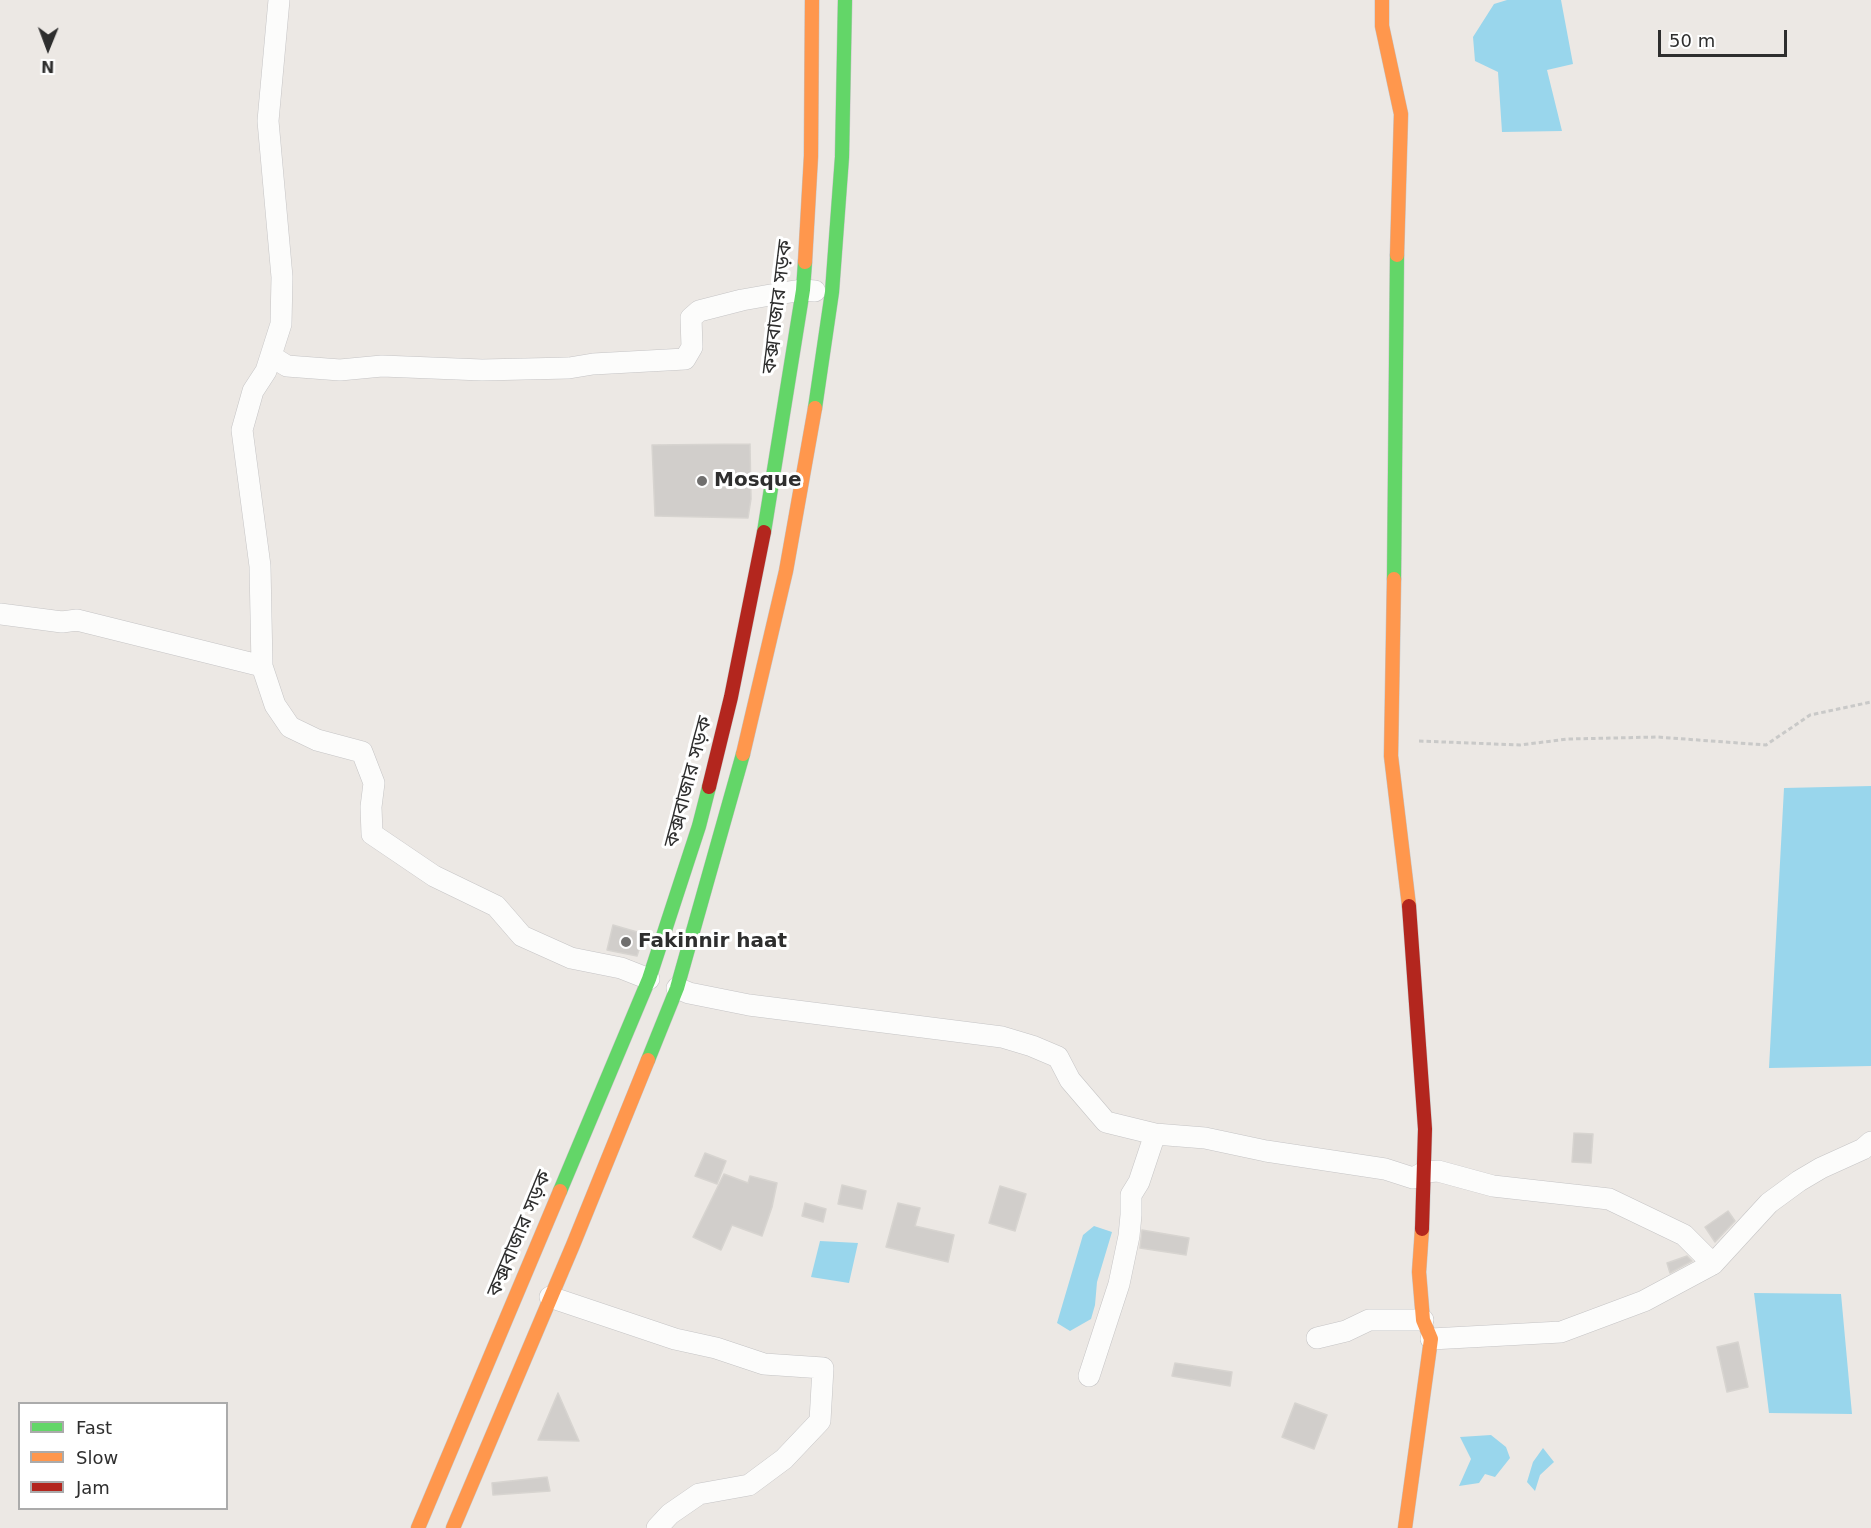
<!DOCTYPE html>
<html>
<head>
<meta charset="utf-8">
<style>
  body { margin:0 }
  #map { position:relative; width:1871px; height:1528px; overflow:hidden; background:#ece8e4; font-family:"DejaVu Sans",sans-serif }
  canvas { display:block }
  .legend { position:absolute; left:18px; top:1402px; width:210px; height:108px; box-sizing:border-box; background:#fff; border:2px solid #ababab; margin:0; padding:8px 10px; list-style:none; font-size:18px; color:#2e2e2e }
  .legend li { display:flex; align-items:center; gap:12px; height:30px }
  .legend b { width:30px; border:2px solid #ababab }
  .north { position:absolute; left:18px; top:18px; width:60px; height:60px; -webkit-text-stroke:4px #fff; paint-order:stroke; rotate:181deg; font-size:16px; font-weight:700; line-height:24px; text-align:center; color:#2e2e2e }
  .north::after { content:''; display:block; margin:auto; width:21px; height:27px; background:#2e2e2e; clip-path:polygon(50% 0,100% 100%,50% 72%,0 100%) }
  .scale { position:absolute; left:1658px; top:30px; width:129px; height:27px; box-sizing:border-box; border:3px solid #2e2e2e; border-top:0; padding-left:8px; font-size:18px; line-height:21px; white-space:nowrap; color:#2e2e2e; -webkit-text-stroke:4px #fff; paint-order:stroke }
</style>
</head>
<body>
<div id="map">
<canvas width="1871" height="1528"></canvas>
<ul class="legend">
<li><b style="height:8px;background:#63d668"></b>Fast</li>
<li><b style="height:8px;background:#ff974d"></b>Slow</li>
<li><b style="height:8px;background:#b3261e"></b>Jam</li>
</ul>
<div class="north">N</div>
<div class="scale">50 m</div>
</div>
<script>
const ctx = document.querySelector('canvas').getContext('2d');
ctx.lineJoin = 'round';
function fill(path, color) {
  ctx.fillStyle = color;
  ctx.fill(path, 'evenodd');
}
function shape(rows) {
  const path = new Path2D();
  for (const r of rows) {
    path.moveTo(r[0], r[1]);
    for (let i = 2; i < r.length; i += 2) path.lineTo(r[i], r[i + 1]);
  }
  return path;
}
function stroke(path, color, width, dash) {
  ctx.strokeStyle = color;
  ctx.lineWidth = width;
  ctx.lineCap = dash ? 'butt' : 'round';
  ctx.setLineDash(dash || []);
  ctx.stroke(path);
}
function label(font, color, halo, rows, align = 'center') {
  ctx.font = font + ' "DejaVu Sans","Noto Sans Bengali",sans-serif';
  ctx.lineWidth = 6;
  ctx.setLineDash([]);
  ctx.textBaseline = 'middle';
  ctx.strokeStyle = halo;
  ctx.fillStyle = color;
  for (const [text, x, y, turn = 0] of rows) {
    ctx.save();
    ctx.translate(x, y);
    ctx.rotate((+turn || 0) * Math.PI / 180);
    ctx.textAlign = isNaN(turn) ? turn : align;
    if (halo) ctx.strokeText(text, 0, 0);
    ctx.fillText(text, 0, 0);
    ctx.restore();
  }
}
fill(shape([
  [1507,0,1561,0,1573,64,1547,70,1562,131,1502,132,1498,72,1475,61,1473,37,1494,4],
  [1871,786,1871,1066,1769,1068,1784,788],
  [1094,1226,1112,1232,1097,1282,1095,1305,1091,1319,1070,1331,1057,1323,1083,1235],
  [820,1241,858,1243,849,1283,811,1277],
  [1754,1293,1841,1294,1852,1414,1769,1413],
  [1491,1435,1506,1447,1510,1458,1495,1477,1485,1474,1479,1483,1459,1486,1471,1459,1460,1437],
  [1543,1448,1554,1462,1540,1475,1535,1491,1527,1482,1533,1462]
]), '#99d6ec');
const building = shape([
  [750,444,751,499,748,518,655,516,652,445,750,444],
  [613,925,644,934,637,956,607,950,613,925],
  [1574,1133,1593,1134,1591,1163,1572,1162,1574,1133],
  [705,1153,726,1161,717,1184,695,1176,705,1153],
  [724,1174,748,1183,750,1176,777,1183,772,1207,762,1236,732,1225,721,1250,693,1237,724,1174],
  [842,1185,866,1191,862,1209,838,1204,842,1185],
  [1000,1186,1026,1194,1015,1231,989,1223,1000,1186],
  [805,1203,826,1209,823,1222,802,1216,805,1203],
  [898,1203,920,1208,915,1226,954,1235,948,1262,886,1247,898,1203],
  [1728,1211,1735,1221,1715,1242,1705,1227,1728,1211],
  [1142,1230,1189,1238,1186,1255,1140,1248,1142,1230],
  [1687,1256,1692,1261,1670,1273,1667,1263,1687,1256],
  [1738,1342,1748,1387,1727,1392,1717,1347,1738,1342],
  [1175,1363,1232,1372,1230,1386,1172,1376,1175,1363],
  [558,1393,579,1441,538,1440,558,1393],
  [1295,1403,1327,1415,1314,1449,1282,1437,1295,1403],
  [547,1477,550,1491,493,1495,492,1483,547,1477]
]);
fill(building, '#d1cecb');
stroke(building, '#d7d4d0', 1.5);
const street = shape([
  [271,356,287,366,340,370,382,366,482,370,569,368,593,364,685,359,692,347,691,318,699,311,742,300,776,294,803,290,815,291],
  [0,614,62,622,77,620,262,666,275,705,290,727,317,740,362,752,374,783,371,807,372,834,434,876,496,906,522,936,571,958,621,968,649,979],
  [262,666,260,566,242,430,253,391,266,371,281,324,282,277,268,121,279,0],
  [677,988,689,993,749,1005,1002,1037,1032,1046,1058,1057,1070,1080,1106,1122,1155,1134,1205,1138,1266,1151,1385,1169,1413,1178,1425,1172,1438,1171,1493,1186,1609,1199,1684,1235,1713,1264],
  [550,1297,675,1339,716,1348,764,1364,823,1368,820,1421,784,1459,749,1485,699,1494,670,1514,657,1528],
  [1317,1338,1346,1331,1369,1320,1423,1320],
  [1431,1339,1561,1332,1644,1301,1713,1264,1769,1203,1799,1181,1821,1168,1863,1149,1871,1142],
  [1089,1376,1119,1284,1129,1236,1131,1215,1131,1195,1139,1182,1155,1134]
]);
const fast = shape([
  [815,408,832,292,842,157,845,0],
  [764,532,803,290,805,262],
  [1394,579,1397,255],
  [648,1060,677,988,743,754],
  [560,1191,649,979,699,826,709,787]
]);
const slow = shape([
  [1382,0,1382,26,1401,114,1397,255],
  [805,262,811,156,812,0],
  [1394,579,1391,756,1409,906],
  [743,754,786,571,815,408],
  [418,1528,560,1191],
  [453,1528,573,1245,648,1060],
  [1405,1528,1431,1339,1423,1320,1419,1272,1422,1229]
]);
const jam = shape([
  [709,787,731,697,764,532],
  [1409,906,1425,1129,1422,1229]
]);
stroke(street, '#c5c4c5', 22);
stroke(fast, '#c5c4c5', 15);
stroke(slow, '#c5c4c5', 15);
stroke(jam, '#c5c4c5', 15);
stroke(shape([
  [1419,741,1520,745,1568,739,1657,737,1766,745,1810,715,1871,702]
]), '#c9c9c8', 3, [4.5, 3]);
stroke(street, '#fcfcfb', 21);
stroke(fast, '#63d668', 14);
stroke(slow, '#ff974d', 14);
stroke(jam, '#b3261e', 14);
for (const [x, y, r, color] of [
  [702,481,6,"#706f6e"],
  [626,942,6,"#706f6e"]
]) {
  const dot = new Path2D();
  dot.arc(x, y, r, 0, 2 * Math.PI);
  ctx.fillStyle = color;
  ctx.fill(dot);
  stroke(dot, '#fff', 2);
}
label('20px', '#2e2e2e', '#fff', [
  ["কক্সবাজার সড়ক",778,307,-83],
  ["কক্সবাজার সড়ক",689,782,-75],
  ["কক্সবাজার সড়ক",520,1234,-67]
]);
label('bold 20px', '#2e2e2e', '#fff', [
  ["Mosque",714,481],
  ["Fakinnir haat",638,942]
], 'left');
</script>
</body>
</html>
